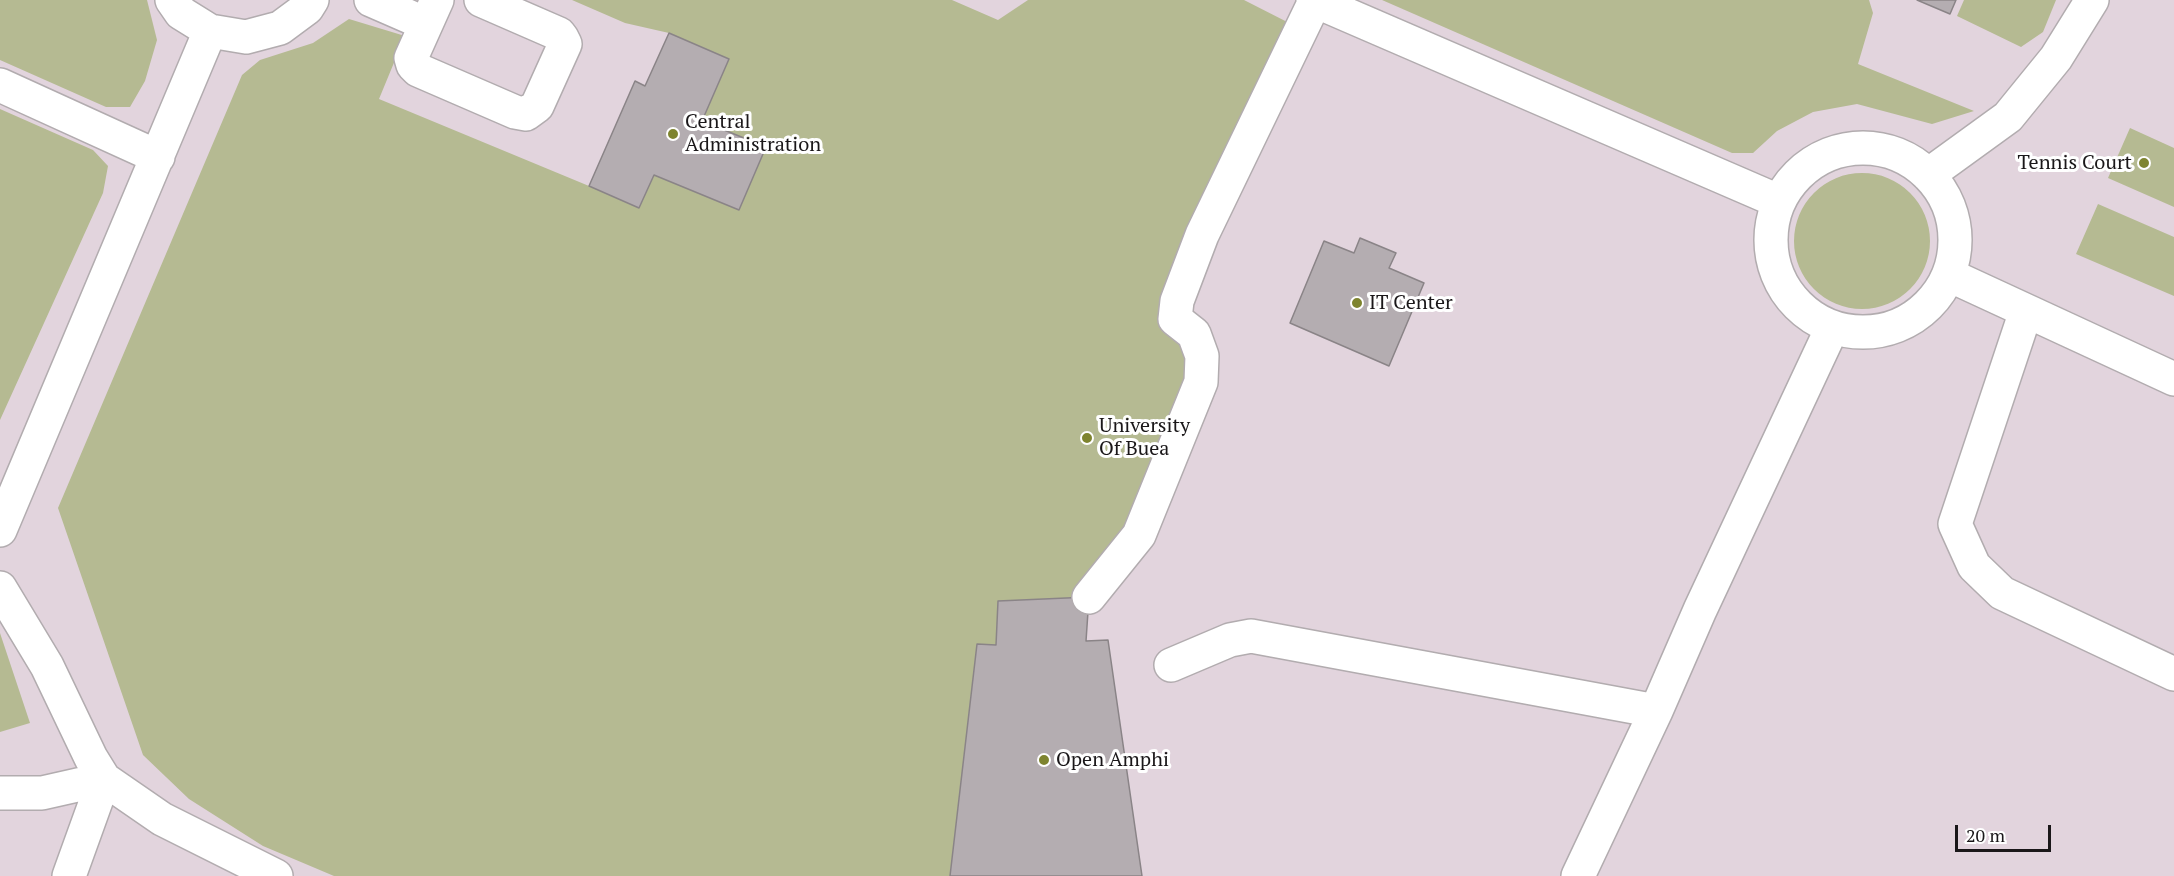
<!DOCTYPE html>
<html>
<head>
<meta charset="utf-8">
<style>
  body { margin:0 }
  #map { position:relative; width:2174px; height:876px; overflow:hidden; background:#eae3e7; font-family:"PT Serif",serif }
  canvas { display:block }
  .scale { position:absolute; left:1955px; top:825px; width:96px; height:27px; box-sizing:border-box; border:3px solid #1a1719; border-top:0; padding-left:8px; font-size:18px; line-height:21px; white-space:nowrap; color:#1a1719; -webkit-text-stroke:4px #fff; paint-order:stroke }
</style>
</head>
<body>
<div id="map">
<canvas width="2174" height="876"></canvas>
<div class="scale">20 m</div>
</div>
<script>
const ctx = document.querySelector('canvas').getContext('2d');
ctx.lineJoin = 'round';
function fill(path, color) {
  ctx.fillStyle = color;
  ctx.fill(path, 'evenodd');
}
function shape(rows) {
  const path = new Path2D();
  for (const r of rows) {
    if (r.length === 3) {
      path.moveTo(r[0] + r[2], r[1]);
      path.arc(r[0], r[1], r[2], 0, 2 * Math.PI);
      continue;
    }
    path.moveTo(r[0], r[1]);
    for (let i = 2; i < r.length; i += 2) path.lineTo(r[i], r[i + 1]);
  }
  return path;
}
function stroke(path, color, width, dash) {
  ctx.strokeStyle = color;
  ctx.lineWidth = width;
  ctx.lineCap = dash ? 'butt' : 'round';
  ctx.setLineDash(dash || []);
  ctx.stroke(path);
}
function label(font, color, halo, rows, align = 'center') {
  ctx.font = font + ' "PT Serif",serif';
  ctx.lineWidth = 6;
  ctx.setLineDash([]);
  ctx.textBaseline = 'middle';
  ctx.strokeStyle = halo;
  ctx.fillStyle = color;
  for (const [text, x, y, turn = 0] of rows) {
    ctx.save();
    ctx.translate(x, y);
    ctx.rotate((+turn || 0) * Math.PI / 180);
    ctx.textAlign = isNaN(turn) ? turn : align;
    if (halo) ctx.strokeText(text, 0, 0);
    ctx.fillText(text, 0, 0);
    ctx.restore();
  }
}
fill(shape([
  [0,0,2174,0,2174,876,0,876]
]), '#e2d4dd');
fill(shape([
  [0,0,147,0,157,40,145,81,130,107,106,107,0,60],
  [572,0,952,0,998,20,1028,0,1244,0,1297,27,1161,306,1195,359,1139,535,1089,597,998,601,996,645,977,644,950,876,334,876,263,846,189,799,143,755,58,508,242,75,260,60,313,43,349,19,405,36,379,99,589,186,654,175,739,210,766,147,702,121,729,59,669,33,625,23],
  [1382,0,1869,0,1873,13,1858,64,1974,111,1932,124,1857,104,1813,112,1777,131,1753,153,1732,153],
  [1964,0,2056,0,2043,32,2021,47,1957,16],
  [0,109,93,150,108,166,103,193,0,420],
  [2130,128,2174,148,2174,207,2108,178],
  [1862,241,68],
  [2098,204,2174,237,2174,296,2076,254],
  [0,633,30,723,0,732]
]), '#b5ba92');
const building = shape([
  [1917,0,1956,0,1950,14,1917,0],
  [669,33,729,59,702,121,766,147,739,210,654,175,639,208,589,186,635,81,645,86,669,33],
  [1360,238,1396,253,1389,268,1424,283,1389,366,1290,323,1324,241,1354,253,1360,238],
  [1089,597,1086,641,1108,640,1142,876,950,876,977,644,996,645,998,601,1089,597]
]);
fill(building, '#b4adb1');
stroke(building, '#8a8487', 1.5);
const minor = shape([
  [172,0,181,13,210,31,246,37,280,28,307,8,312,0],
  [371,0,426,24],
  [437,0,411,58,413,65,418,70,515,112,526,114,537,106,565,44,562,38,559,34,481,0],
  [1313,0,1778,201],
  [0,85,158,157],
  [1863,240,92],
  [1928,175,2008,117,2056,58,2092,0],
  [1949,275,2174,379],
  [2026,311,1955,524,1974,566,2002,593,2174,674],
  [0,530,210,31],
  [0,588,47,666,91,758,104,779,162,819,276,876],
  [1089,597,1139,535,1201,382,1202,356,1194,334,1175,319,1177,301,1202,235,1315,1],
  [1171,665,1230,640,1251,636,1656,711],
  [0,793,42,793,104,779],
  [69,876,104,779],
  [1578,876,1656,711,1700,610,1832,328]
]);
stroke(minor, '#b2acaf', 36);
stroke(minor, '#fff', 33);
for (const [x, y, r, color] of [
  [673,134,6,"#7e842f"],
  [2144,163,6,"#7e842f"],
  [1357,303,6,"#7e842f"],
  [1087,438,6,"#7e842f"],
  [1044,760,6,"#7e842f"]
]) {
  const dot = new Path2D();
  dot.arc(x, y, r, 0, 2 * Math.PI);
  ctx.fillStyle = color;
  ctx.fill(dot);
  stroke(dot, '#fff', 2);
}
label('20px', '#1a1719', '#fff', [
  ["Central",685,122],
  ["Administration",685,145],
  ["Tennis Court",2132,163,"right"],
  ["IT Center",1369,303],
  ["University",1099,426],
  ["Of Buea",1099,449],
  ["Open Amphi",1056,760]
], 'left');
</script>
</body>
</html>
